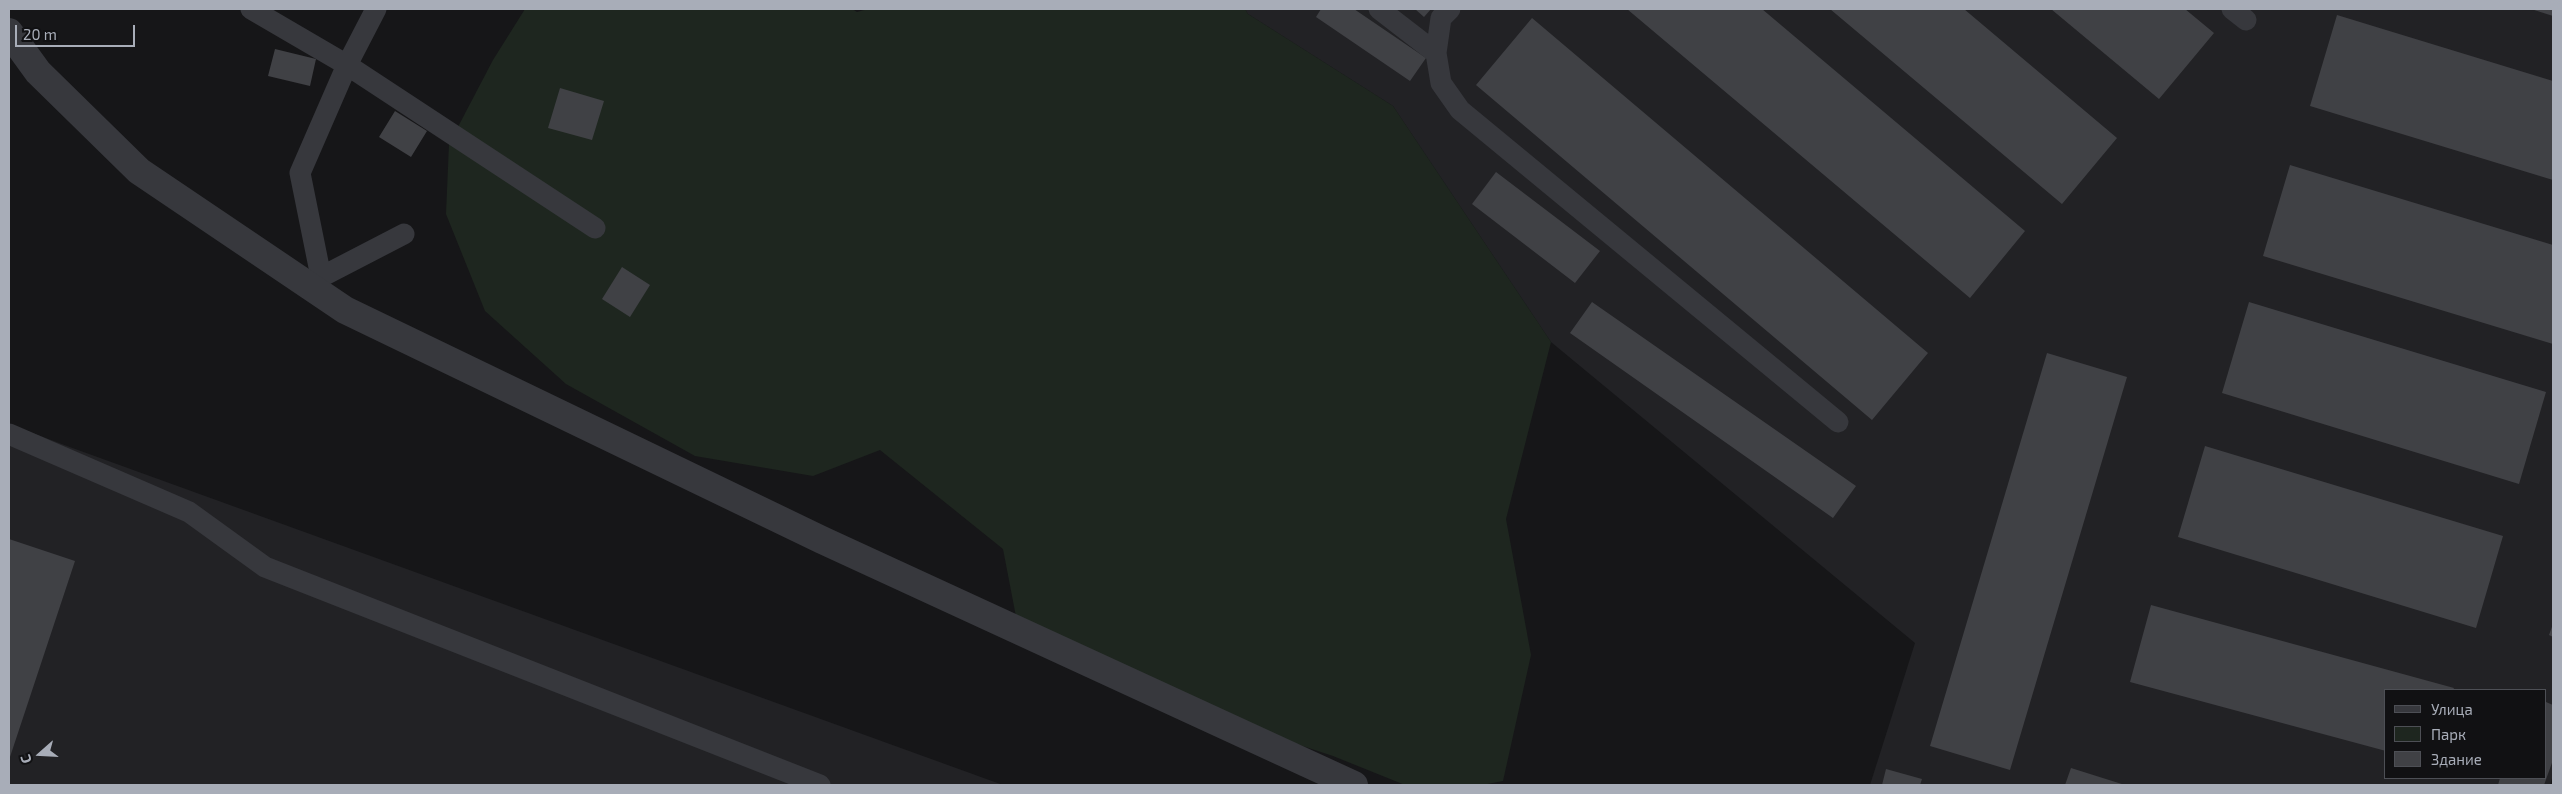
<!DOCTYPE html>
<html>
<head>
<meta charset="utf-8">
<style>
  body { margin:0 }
  #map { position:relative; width:2562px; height:794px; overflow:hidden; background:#161618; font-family:"Exo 2",sans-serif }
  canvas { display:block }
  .frame { position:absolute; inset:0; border:10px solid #a8adb8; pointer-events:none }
  .legend { position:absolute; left:2384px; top:689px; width:162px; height:90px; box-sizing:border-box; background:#111113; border:1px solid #4d4f55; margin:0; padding:6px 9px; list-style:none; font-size:15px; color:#a8adb8 }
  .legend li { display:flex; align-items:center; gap:10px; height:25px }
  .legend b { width:25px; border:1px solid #4d4f55 }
  .north { position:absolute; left:15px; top:729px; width:50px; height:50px; -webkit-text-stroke:4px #111113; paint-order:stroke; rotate:251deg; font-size:14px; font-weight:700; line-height:20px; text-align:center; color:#a8adb8 }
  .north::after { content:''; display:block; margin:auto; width:18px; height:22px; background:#a8adb8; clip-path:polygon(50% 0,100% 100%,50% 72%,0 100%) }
  .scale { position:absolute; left:15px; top:25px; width:120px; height:22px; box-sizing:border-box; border:2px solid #a8adb8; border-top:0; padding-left:6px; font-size:15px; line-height:18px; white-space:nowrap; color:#a8adb8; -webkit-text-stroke:4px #111113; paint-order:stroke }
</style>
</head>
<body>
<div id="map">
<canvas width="2562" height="794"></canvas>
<div class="frame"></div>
<ul class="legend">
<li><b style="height:6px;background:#37383d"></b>Улица</li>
<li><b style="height:14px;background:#1e261f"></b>Парк</li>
<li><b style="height:14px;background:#404145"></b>Здание</li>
</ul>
<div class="north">С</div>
<div class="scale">20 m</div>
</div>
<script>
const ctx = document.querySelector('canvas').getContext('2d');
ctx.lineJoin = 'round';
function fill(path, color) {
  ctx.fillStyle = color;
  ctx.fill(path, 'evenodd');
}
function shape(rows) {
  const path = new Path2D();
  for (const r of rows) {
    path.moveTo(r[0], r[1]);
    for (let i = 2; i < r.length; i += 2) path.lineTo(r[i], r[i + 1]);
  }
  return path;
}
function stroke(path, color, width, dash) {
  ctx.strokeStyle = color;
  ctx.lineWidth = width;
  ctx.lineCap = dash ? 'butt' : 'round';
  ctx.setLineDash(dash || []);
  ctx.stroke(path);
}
fill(shape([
  [1245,9,2553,9,2553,775,2550,785,1870,785,1915,643,1551,342,1393,106,1248,14],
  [2386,690,2546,690,2546,778,2386,778],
  [9,424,67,446,1003,785,9,785]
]), '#222225');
fill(shape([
  [525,9,852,9,857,12,868,9,1245,9,1248,14,1393,106,1551,342,1506,519,1531,655,1503,781,1482,785,1405,785,1333,756,1081,673,1018,627,1003,549,880,450,813,476,695,456,566,384,485,311,446,214,449,144,493,60]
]), '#1e261f');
fill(shape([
  [1321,9,1354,9,1426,58,1410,81,1316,17],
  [1415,9,1431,9,1424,17],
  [1627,9,1762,9,2025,231,1970,298],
  [1830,9,1964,9,2117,138,2062,204],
  [2051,9,2185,9,2214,33,2159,99],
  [2531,9,2553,9,2553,16],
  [2337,15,2553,81,2553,180,2310,106],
  [1532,18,1928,353,1872,420,1476,85],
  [275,49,316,59,310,86,268,76],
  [560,88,604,101,592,140,548,128],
  [395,111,427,131,411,157,379,137],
  [2290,165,2553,245,2553,344,2263,256],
  [1496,172,1600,251,1575,283,1472,204],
  [622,267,650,285,630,317,602,299],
  [1592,302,1856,486,1833,518,1570,333],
  [2249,302,2546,392,2519,484,2222,393],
  [2047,353,2127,377,2010,770,1930,746],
  [2205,446,2503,536,2476,628,2178,537],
  [9,539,75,561,9,760],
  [2151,605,2454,688,2453,690,2386,690,2386,751,2130,682],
  [2553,624,2553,637,2549,635],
  [2546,702,2553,705,2553,760,2544,785,2498,785,2500,778,2546,778],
  [2071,768,2125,785,2065,785],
  [1886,769,1922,779,1920,785,1882,785]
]), '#404145');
stroke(shape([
  [251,9,347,65,595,228],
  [376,9,347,65,300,173,321,277,404,234],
  [1379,9,1436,53],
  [1450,9,1441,18,1436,53,1441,83,1460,110,1838,422],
  [2232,9,2246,20],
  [9,434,189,512,265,567,820,785]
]), '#37383d', 21);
stroke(shape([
  [9,32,38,72,139,171,345,310,822,540,1354,785]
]), '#37383d', 28);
</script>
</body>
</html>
